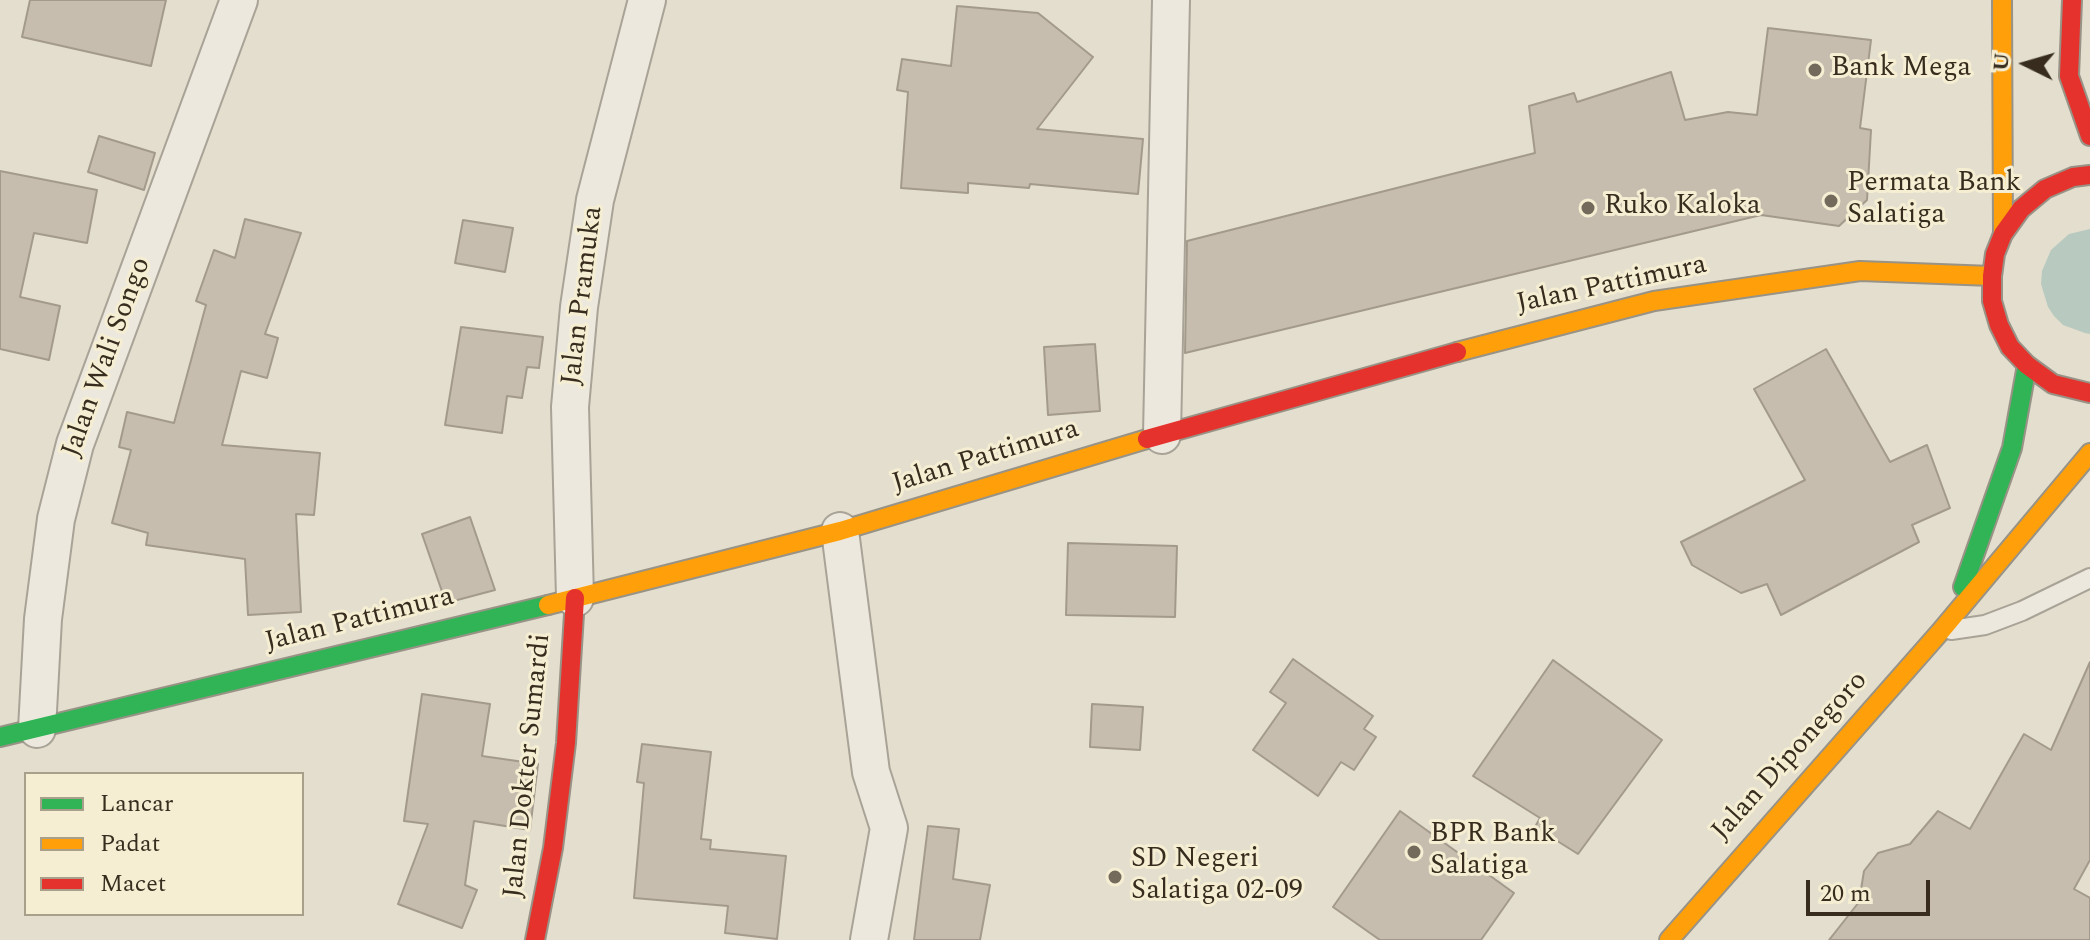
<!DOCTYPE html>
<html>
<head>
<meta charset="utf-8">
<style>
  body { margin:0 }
  #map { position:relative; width:2090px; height:940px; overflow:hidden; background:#e3decd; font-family:Spectral,serif }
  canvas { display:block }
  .legend { position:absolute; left:24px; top:772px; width:280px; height:144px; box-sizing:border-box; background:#f5eed3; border:2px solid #a9a08b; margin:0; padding:10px 14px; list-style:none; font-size:24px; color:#372c1e }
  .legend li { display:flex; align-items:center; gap:16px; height:40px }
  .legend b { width:40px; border:2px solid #a9a08b }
  .north { position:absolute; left:1986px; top:24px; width:80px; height:80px; -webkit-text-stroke:6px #f5eed3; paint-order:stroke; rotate:275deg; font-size:22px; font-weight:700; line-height:32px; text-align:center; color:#372c1e }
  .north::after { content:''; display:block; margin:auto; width:28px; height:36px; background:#372c1e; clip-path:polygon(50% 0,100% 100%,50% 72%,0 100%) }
  .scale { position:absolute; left:1806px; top:880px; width:124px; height:36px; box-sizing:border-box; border:4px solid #372c1e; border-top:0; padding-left:10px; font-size:24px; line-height:28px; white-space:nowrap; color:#372c1e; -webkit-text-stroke:6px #f5eed3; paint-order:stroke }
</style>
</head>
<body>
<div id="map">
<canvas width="2090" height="940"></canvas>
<ul class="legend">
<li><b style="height:10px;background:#30b455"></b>Lancar</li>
<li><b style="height:10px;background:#ff9f0a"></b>Padat</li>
<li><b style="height:10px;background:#e5322d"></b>Macet</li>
</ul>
<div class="north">U</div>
<div class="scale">20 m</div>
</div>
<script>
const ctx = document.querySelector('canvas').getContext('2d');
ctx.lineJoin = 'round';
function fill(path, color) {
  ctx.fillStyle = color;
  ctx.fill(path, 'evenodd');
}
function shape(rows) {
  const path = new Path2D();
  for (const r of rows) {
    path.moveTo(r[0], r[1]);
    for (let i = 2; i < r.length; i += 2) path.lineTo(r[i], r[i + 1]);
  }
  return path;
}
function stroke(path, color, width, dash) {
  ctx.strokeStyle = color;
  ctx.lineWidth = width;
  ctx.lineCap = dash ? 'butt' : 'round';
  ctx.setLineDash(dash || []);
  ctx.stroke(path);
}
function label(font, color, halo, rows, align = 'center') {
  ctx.font = font + ' Spectral,serif';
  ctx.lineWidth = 6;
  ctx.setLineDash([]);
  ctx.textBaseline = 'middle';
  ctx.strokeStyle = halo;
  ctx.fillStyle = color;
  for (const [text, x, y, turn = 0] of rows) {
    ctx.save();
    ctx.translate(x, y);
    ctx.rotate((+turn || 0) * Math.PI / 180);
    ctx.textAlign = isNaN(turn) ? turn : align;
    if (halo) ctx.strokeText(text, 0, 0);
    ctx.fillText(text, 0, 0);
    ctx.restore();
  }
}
fill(shape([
  [2090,229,2090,334,2085,333,2063,325,2054,316,2048,307,2041,284,2042,271,2051,250,2069,234]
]), '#b8c9c0');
const building = shape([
  [30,0,166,0,151,66,22,37,30,0],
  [957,6,1038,13,1093,57,1037,129,1143,139,1138,194,1030,184,1029,188,968,183,968,193,901,188,908,92,897,90,902,59,951,66,957,6],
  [1768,28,1871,40,1860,128,1871,130,1867,200,1839,226,1761,215,1185,353,1187,241,1535,153,1529,106,1574,93,1577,102,1671,72,1685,120,1728,112,1757,115,1768,28],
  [99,136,155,153,144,190,88,172,99,136],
  [0,171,97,190,87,243,34,233,20,297,60,306,49,360,0,349,0,171],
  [245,219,301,233,265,334,278,338,267,378,241,371,222,445,320,453,314,515,296,514,301,612,248,615,245,559,146,545,148,533,112,523,131,450,119,447,127,412,174,423,206,305,196,301,214,250,235,258,245,219],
  [463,220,513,228,505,272,455,263,463,220],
  [461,327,543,337,539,368,527,367,522,398,507,396,502,433,445,425,461,327],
  [1095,344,1100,411,1048,415,1044,347,1095,344],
  [1826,349,1890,462,1927,445,1950,508,1912,525,1919,542,1781,615,1767,584,1741,593,1692,565,1681,542,1805,480,1754,389,1826,349],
  [470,517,495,590,446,603,422,534,470,517],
  [1068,543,1177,546,1175,617,1066,615,1068,543],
  [1293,659,1373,716,1364,729,1376,737,1354,770,1341,762,1318,796,1253,750,1286,703,1270,692,1293,659],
  [1553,660,1662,740,1578,854,1535,827,1540,818,1473,776,1553,660],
  [2090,662,2090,860,2074,889,2090,898,2090,940,1829,940,1859,902,1864,871,1878,853,1910,844,1938,811,1970,829,2024,734,2051,750,2090,662],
  [422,694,490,704,482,756,538,764,530,830,474,821,465,885,477,890,462,928,398,904,428,824,404,821,422,694],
  [1092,704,1143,707,1140,750,1090,747,1092,704],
  [642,744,711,752,701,839,711,840,710,849,786,856,777,939,725,933,728,906,634,898,644,783,637,782,642,744],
  [1400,811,1514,893,1481,940,1380,940,1333,907,1400,811],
  [928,826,959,829,953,879,990,885,980,940,914,940,928,826]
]);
fill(building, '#c7bdae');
stroke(building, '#a39a8c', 2);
const lane = shape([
  [1951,630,1985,625,2022,611,2090,578]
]);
const street = shape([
  [1162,435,1171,0],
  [840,531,871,772,889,828,869,940],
  [575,598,570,407,579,307,595,200,647,0],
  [37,729,43,619,56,519,75,444,239,0]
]);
const fast = shape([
  [1963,587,2012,448,2027,365],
  [0,737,548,605]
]);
const slow = shape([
  [2002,0,2003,234],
  [1457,352,1654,301,1860,271,1992,276],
  [548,605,840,531,1147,439],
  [1669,940,1940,632,2090,453]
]);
const jam = shape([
  [2072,0,2069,76,2090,136],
  [2090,175,2073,177,2045,189,2021,209,2003,234,1995,254,1992,276,1992,301,1999,325,2010,347,2027,365,2053,384,2090,393],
  [1147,439,1457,352],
  [535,940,553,848,566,743,575,598]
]);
stroke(lane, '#a8a396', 22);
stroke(street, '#a8a396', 40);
stroke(fast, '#989386', 22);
stroke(slow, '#989386', 22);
stroke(jam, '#989386', 22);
stroke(lane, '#ece8de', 18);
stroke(street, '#ece8de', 36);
stroke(fast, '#30b455', 18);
stroke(slow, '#ff9f0a', 18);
stroke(jam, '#e5322d', 18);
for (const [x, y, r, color] of [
  [1815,70,8,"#736a5b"],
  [1831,201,8,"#736a5b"],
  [1588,208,8,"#736a5b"],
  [1414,852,8,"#736a5b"],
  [1115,877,8,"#736a5b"]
]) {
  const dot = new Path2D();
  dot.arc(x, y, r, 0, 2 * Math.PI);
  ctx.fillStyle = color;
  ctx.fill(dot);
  stroke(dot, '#f5eed3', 3);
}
label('28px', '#372c1e', '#f5eed3', [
  ["Bank Mega",1831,70],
  ["Permata Bank",1847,185],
  ["Salatiga",1847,217],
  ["Ruko Kaloka",1604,208],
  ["BPR Bank",1430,836],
  ["Salatiga",1430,868],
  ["SD Negeri",1131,861],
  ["Salatiga 02-09",1131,893]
], 'left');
label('28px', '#372c1e', '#f5eed3', [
  ["Jalan Pattimura",1612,286,-12],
  ["Jalan Pramuka",584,296,-83],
  ["Jalan Wali Songo",108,358,-70],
  ["Jalan Pattimura",986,458,-17],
  ["Jalan Pattimura",360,621,-14],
  ["Jalan Diponegoro",1791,757,-48],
  ["Jalan Dokter Sumardi",529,766,-84]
]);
</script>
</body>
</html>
